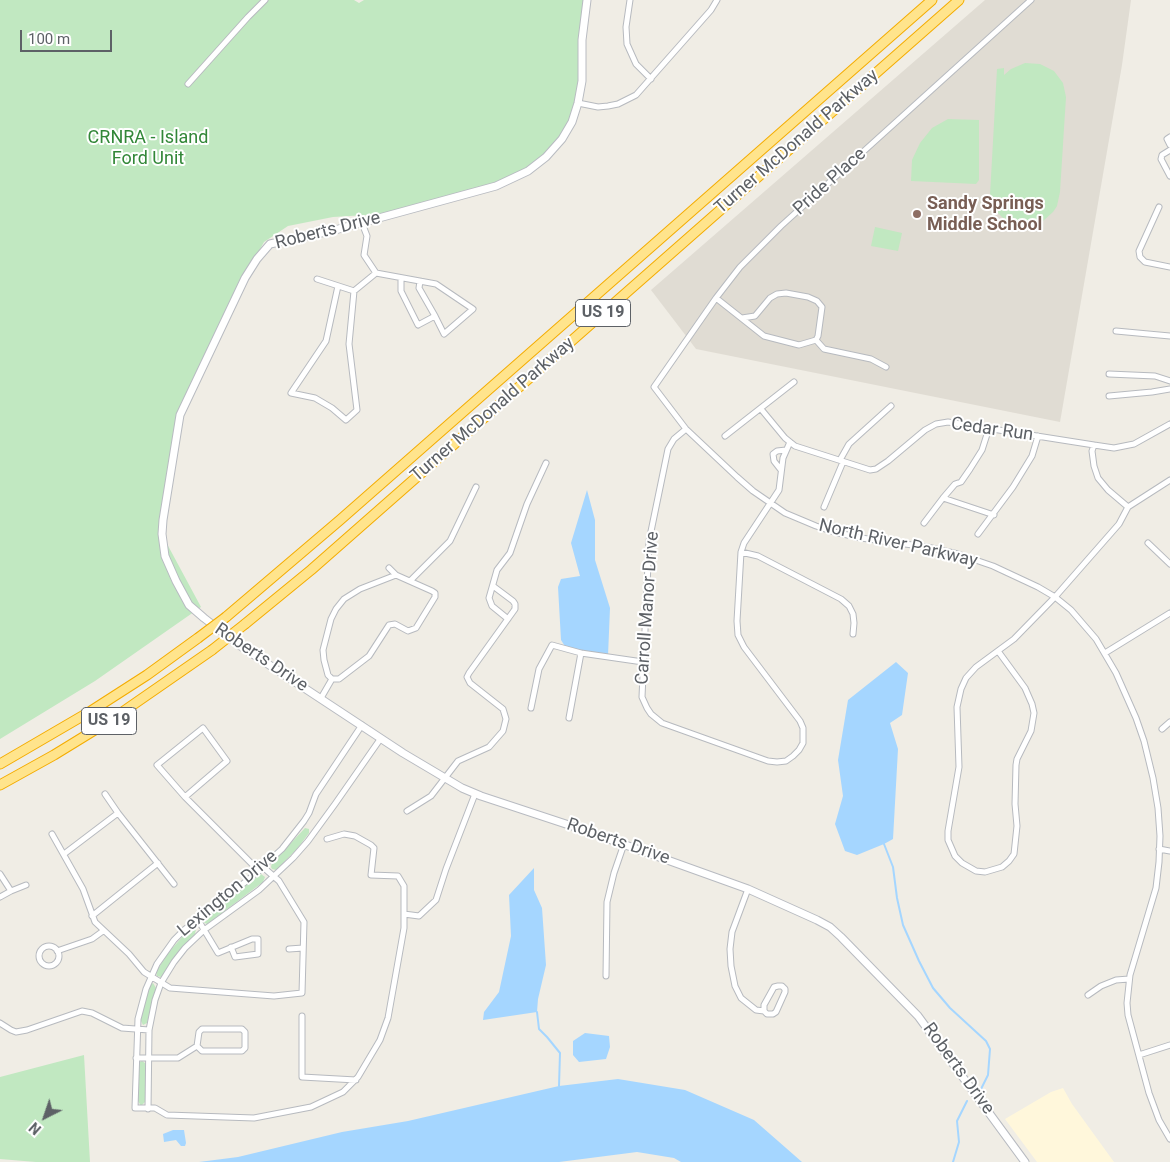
<!DOCTYPE html>
<html>
<head>
<meta charset="utf-8">
<style>
  body { margin:0 }
  #map { position:relative; width:1170px; height:1162px; overflow:hidden; background:#f0ede5; font-family:Roboto,sans-serif }
  canvas { display:block }
  .north { position:absolute; left:20px; top:1092px; width:50px; height:50px; -webkit-text-stroke:4px #fff; paint-order:stroke; rotate:221deg; font-size:14px; font-weight:700; line-height:20px; text-align:center; color:#5d6166 }
  .north::after { content:''; display:block; margin:auto; width:18px; height:22px; background:#5d6166; clip-path:polygon(50% 0,100% 100%,50% 72%,0 100%) }
  .scale { position:absolute; left:20px; top:30px; width:92px; height:22px; box-sizing:border-box; border:2px solid #5d6166; border-top:0; padding-left:6px; font-size:15px; line-height:18px; white-space:nowrap; color:#5d6166; -webkit-text-stroke:4px #fff; paint-order:stroke }
</style>
</head>
<body>
<div id="map">
<canvas width="1170" height="1162"></canvas>
<div class="north">N</div>
<div class="scale">100 m</div>
</div>
<script>
const ctx = document.querySelector('canvas').getContext('2d');
ctx.lineJoin = 'round';
function fill(path, color) {
  ctx.fillStyle = color;
  ctx.fill(path, 'evenodd');
}
function shape(rows) {
  const path = new Path2D();
  for (const r of rows) {
    if (r.length === 3) {
      path.moveTo(r[0] + r[2], r[1]);
      path.arc(r[0], r[1], r[2], 0, 2 * Math.PI);
      continue;
    }
    path.moveTo(r[0], r[1]);
    for (let i = 2; i < r.length; i += 2) path.lineTo(r[i], r[i + 1]);
  }
  return path;
}
function stroke(path, color, width, dash) {
  ctx.strokeStyle = color;
  ctx.lineWidth = width;
  ctx.lineCap = dash ? 'butt' : 'round';
  ctx.setLineDash(dash || []);
  ctx.stroke(path);
}
function label(font, color, halo, rows, align = 'center') {
  ctx.font = font + ' Roboto,sans-serif';
  ctx.lineWidth = 4;
  ctx.setLineDash([]);
  ctx.textBaseline = 'middle';
  ctx.strokeStyle = halo;
  ctx.fillStyle = color;
  for (const [text, x, y, turn = 0] of rows) {
    ctx.save();
    ctx.translate(x, y);
    ctx.rotate((+turn || 0) * Math.PI / 180);
    ctx.textAlign = isNaN(turn) ? turn : align;
    if (halo) ctx.strokeText(text, 0, 0);
    ctx.fillText(text, 0, 0);
    ctx.restore();
  }
}
fill(shape([
  [1063,1088,1072,1104,1114,1162,1037,1162,1005,1119,1051,1092]
]), '#fff7db');
fill(shape([
  [985,0,1131,0,1122,65,1060,422,696,349,651,290]
]), '#e0dcd3');
fill(shape([
  [0,0,354,0,359,3,364,0,588,0,577,109,554,148,524,175,401,213,333,217,288,226,264,242,246,275,176,423,159,529,201,607,95,681,0,739],
  [1025,63,1040,64,1054,71,1063,83,1066,97,1060,192,1057,206,1053,212,1043,221,1032,226,1025,226,1010,223,1002,217,996,211,990,195,997,69,1004,68,1004,75,1011,69],
  [948,119,979,120,979,180,976,184,911,181,912,160,920,143,932,128],
  [875,227,902,233,898,251,871,246],
  [305,828,309,829,309,833,297,849,276,870,272,869,271,867,272,863],
  [261,874,265,877,263,882,210,922,207,924,203,922,204,917,216,908],
  [191,927,196,929,195,934,175,956,163,975,161,977,157,976,156,972,168,953],
  [153,983,156,988,147,1023,143,1025,140,1019,149,986],
  [84,1055,90,1162,36,1162,0,1159,0,1077],
  [142,1061,145,1063,146,1066,145,1102,141,1106,138,1101,138,1063]
]), '#c1e8c1');
fill(shape([
  [587,490,595,520,595,560,610,608,608,656,566,648,561,640,558,587,561,579,580,576,571,543],
  [896,662,908,673,902,715,890,723,898,749,893,839,884,844,857,855,845,851,835,824,843,796,838,760,848,700],
  [534,868,534,890,542,908,546,965,538,999,537,1012,483,1020,484,1012,499,992,511,936,509,895],
  [585,1033,609,1036,610,1047,606,1059,579,1062,573,1055,573,1041],
  [618,1079,685,1090,754,1120,802,1162,681,1162,674,1158,637,1152,559,1162,199,1162,238,1157,342,1132,408,1121,559,1086],
  [173,1130,184,1130,186,1143,185,1146,181,1146,176,1140,164,1142,163,1134]
]), '#a5d6ff');
stroke(shape([
  [884,844,893,867,897,898,903,925,919,961,933,988,950,1008,986,1041,990,1049,988,1075,981,1089],
  [537,1012,539,1029,547,1037,560,1053,559,1086],
  [953,1162,959,1142,957,1121,967,1101]
]), '#a5d6ff', 2);
const street = shape([
  [630,0,626,27,627,44,636,64,651,79],
  [1031,0,781,226,740,267,716,298,654,387,686,429,737,477,753,491,785,513,816,526,834,532,861,538,927,547,958,554,993,566,1038,587,1055,597,1071,610,1096,639,1116,673,1136,718,1144,741,1153,778,1158,808,1160,836,1159,862,1156,888,1130,975,1127,1003,1128,1015,1149,1093,1159,1120,1170,1139],
  [188,84,248,17,265,0],
  [578,103,598,107,608,106,618,104,636,95,711,10,717,0],
  [1170,137,1167,139,1170,145],
  [1170,150,1162,155,1161,159,1170,176],
  [1159,207,1139,251,1140,257,1145,262,1170,267],
  [362,223,367,236,364,255,376,273,436,284,473,309,444,334,435,316],
  [401,278,401,291,418,325,435,316,419,288,420,281],
  [317,279,354,291],
  [338,286,326,341,291,393,315,398,332,408,346,420,357,410,349,344,354,291,376,273],
  [716,298,764,336,799,345,816,340,818,336,822,307,817,301,808,297,786,293,777,294,770,298,755,316,742,318],
  [1116,331,1170,336],
  [816,340,824,349,871,359,886,367],
  [1109,374,1155,376,1170,381],
  [1109,396,1152,392,1170,389],
  [761,409,785,438,795,446,870,470,876,469,888,461,925,430,936,424,948,422,1094,445],
  [686,429,674,439,668,449,649,541,642,697,647,708,651,714,662,723,768,761,777,762,786,761,793,756,799,750,803,743,803,728,800,721,744,647,738,635,737,621,741,552,744,543,779,490,783,458,790,442],
  [725,436,794,382],
  [840,460,849,444,891,406],
  [781,470,774,461,773,454,777,451,786,450],
  [943,498,994,515],
  [824,507,843,462],
  [1128,507,1108,490,1098,478,1094,466,1092,451,1094,445,1114,448,1134,444,1170,424],
  [924,523,943,498,955,484,961,482,970,469,982,450,989,428],
  [978,534,1013,487,1032,456,1038,436],
  [1148,543,1170,564],
  [741,552,758,556,841,599,849,606,853,614,854,623,853,634],
  [389,568,396,575,432,591,435,593,435,597,416,628,408,631,395,624,389,625,369,656,339,679,332,679,328,675,324,660,323,650,331,619,336,609,344,599,360,589,396,575],
  [410,581,450,541,476,487],
  [508,619,492,606,489,598,497,570,510,553,527,504,546,463],
  [998,651,1025,688,1032,704,1034,713,1031,731,1017,759,1016,765,1015,804,1017,826,1014,854,1009,861,1002,867,985,872,976,871,962,863,955,856,948,840,948,831,959,767,957,707,961,689,966,678,976,667,1014,639,1055,597,1119,524,1128,507,1170,480],
  [1105,653,1170,613],
  [321,698,332,679],
  [531,708,539,669,552,645,581,653],
  [569,718,581,653,643,662],
  [1162,729,1170,722],
  [105,794,118,813,174,884],
  [185,797,157,765,203,728,227,761,185,797,259,871],
  [407,811,431,796,458,761,489,747,503,731,506,719,503,709,470,683,467,677,469,673,515,609,515,604,513,601,493,586],
  [52,834,83,889,95,922,129,954,144,972,170,988,274,996,302,993,304,922,279,881,263,867],
  [327,839,344,834,355,836,371,845,374,848,371,875,398,876,404,886,404,928,388,1018,380,1040,358,1077,343,1092,311,1107,254,1118,167,1115,155,1108,135,1108,138,1019,146,989,157,964,174,940,184,930,249,879,282,849,304,821,309,813,316,794,362,725],
  [1159,849,1170,851],
  [64,854,118,813],
  [0,874,11,891,0,897],
  [748,889,732,932,730,949,731,966,735,986,741,998,756,1010,764,1011],
  [11,891,26,885],
  [404,914,419,916,436,900,446,869,475,794],
  [92,916,158,863],
  [197,918,218,953,252,939,258,939,258,954,235,957,231,947],
  [49,956,10],
  [289,949,303,948],
  [57,951,92,939,103,931],
  [606,976,607,902,614,873,624,844],
  [778,986,782,986,785,989,785,992,776,1012,773,1014,767,1014,764,1011,764,1005,774,987,778,986],
  [1088,995,1101,986,1116,980,1129,979],
  [302,1016,302,1077,356,1080],
  [0,1023,11,1030,16,1032,27,1030,82,1011,92,1013,122,1028,149,1030],
  [1139,1055,1170,1045],
  [136,1058,178,1058,197,1046,199,1032,202,1029,242,1029,245,1032,245,1048,242,1051,202,1051,197,1046],
  [148,1109,149,1030,155,1000,161,983,174,962,185,948,204,930,259,890,293,858,308,841,335,804,381,738]
]);
const secondary = shape([
  [587,0,582,40,582,81,578,103,572,122,562,139,546,157,528,171,496,186,335,230,270,244,257,259,245,278,180,415,163,520,162,534,165,556,176,581,189,605,204,618,239,645,403,753,462,788,481,796,581,829,748,889,817,920,830,927,841,937,918,1016,1025,1162]
]);
const highway = shape([
  [226,617,340,520,932,0],
  [245,624,311,570,959,0],
  [0,764,91,711,147,675,198,638],
  [0,785,54,755,111,720,212,650]
]);
stroke(street, '#b7babf', 7);
stroke(secondary, '#b8bbc1', 9);
stroke(highway, '#f4ac00', 11);
stroke(street, '#fff', 5);
stroke(secondary, '#fff', 7);
stroke(highway, '#ffe48c', 9);
const highwayBridge = shape([
  [198,638,226,617],
  [212,650,245,624]
]);
stroke(highwayBridge, '#f4ac00', 11, []);
stroke(highwayBridge, '#ffe48c', 9);
for (const [x, y, r, color] of [
  [917,214,5,"#8d6e63"]
]) {
  const dot = new Path2D();
  dot.arc(x, y, r, 0, 2 * Math.PI);
  ctx.fillStyle = color;
  ctx.fill(dot);
  stroke(dot, '#fff', 2);
}
for (const [x, y, w] of [
  [603,313,55],
  [109,721,55]
]) {
  const box = new Path2D();
  box.roundRect(x - w / 2, y - 13.5, w, 27, 4);
  ctx.fillStyle = '#fff';
  ctx.fill(box);
  stroke(box, '#5d6166', 1);
}
label('bold 16px', '#5d6166', null, [
  ["US 19",603,313],
  ["US 19",109,721]
]);
label('18px', '#328738', '#fff', [
  ["CRNRA - Island",148,138],
  ["Ford Unit",148,159]
]);
label('18px', '#5d6166', '#fff', [
  ["Turner McDonald Parkway",797,142,-41],
  ["Pride Place",830,182,-42],
  ["Roberts Drive",328,231,-14],
  ["Turner McDonald Parkway",493,410,-41],
  ["Cedar Run",992,430,8],
  ["North River Parkway",898,544,13],
  ["Carroll Manor Drive",648,608,-86],
  ["Roberts Drive",261,658,34],
  ["Roberts Drive",618,842,19],
  ["Lexington Drive",228,894,-40],
  ["Roberts Drive",958,1069,54]
]);
label('bold 18px', '#785e54', '#fff', [
  ["Sandy Springs",927,204],
  ["Middle School",927,225]
], 'left');
</script>
</body>
</html>
